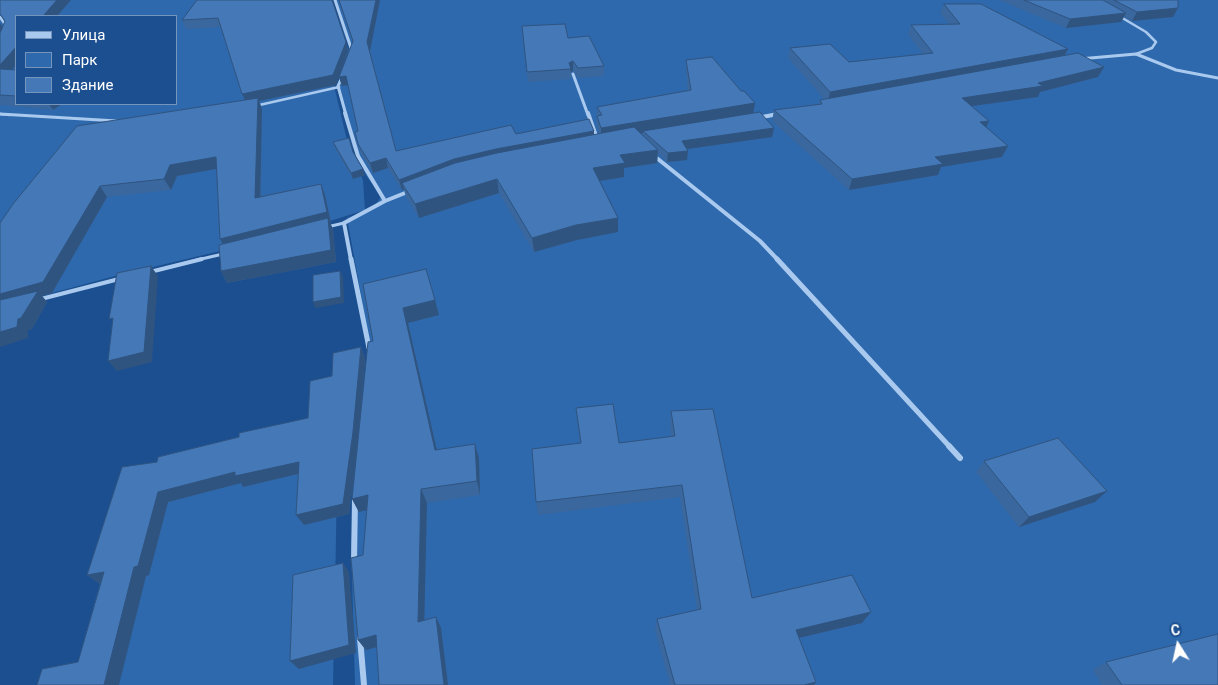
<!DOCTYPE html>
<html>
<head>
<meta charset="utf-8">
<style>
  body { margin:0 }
  #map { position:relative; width:1218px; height:685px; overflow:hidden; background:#1b4f8f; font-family:Roboto,sans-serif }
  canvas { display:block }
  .legend { position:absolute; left:15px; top:15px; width:162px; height:90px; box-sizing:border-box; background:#1b4f8f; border:1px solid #7695bc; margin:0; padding:6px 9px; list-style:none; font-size:15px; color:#fff }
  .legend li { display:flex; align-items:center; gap:10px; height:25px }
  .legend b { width:25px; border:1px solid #7695bc }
  .north { position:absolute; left:1153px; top:620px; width:50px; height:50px; -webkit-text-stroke:4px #1b4f8f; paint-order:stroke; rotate:350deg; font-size:14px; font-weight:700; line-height:20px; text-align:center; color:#fff }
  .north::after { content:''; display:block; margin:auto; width:18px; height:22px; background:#fff; clip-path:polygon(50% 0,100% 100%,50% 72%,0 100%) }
</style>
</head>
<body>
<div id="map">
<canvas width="1218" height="685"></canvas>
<ul class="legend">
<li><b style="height:6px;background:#a9c9ee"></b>Улица</li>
<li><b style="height:14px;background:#2e69ad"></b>Парк</li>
<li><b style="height:14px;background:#4478b7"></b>Здание</li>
</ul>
<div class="north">С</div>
</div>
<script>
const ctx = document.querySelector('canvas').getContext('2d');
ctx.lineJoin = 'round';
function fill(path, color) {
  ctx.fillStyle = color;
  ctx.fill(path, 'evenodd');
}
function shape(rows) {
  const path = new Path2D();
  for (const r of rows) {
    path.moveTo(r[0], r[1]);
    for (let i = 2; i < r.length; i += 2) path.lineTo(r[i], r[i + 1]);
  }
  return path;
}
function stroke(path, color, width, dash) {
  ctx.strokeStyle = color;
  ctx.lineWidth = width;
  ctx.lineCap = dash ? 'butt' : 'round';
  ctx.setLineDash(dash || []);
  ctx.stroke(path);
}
fill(shape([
  [0,0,332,0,332,6,349,51,334,86,348,144,363,180,365,210,279,237,115,276,0,307],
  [16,16,176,16,176,104,16,104],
  [335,0,1218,0,1218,685,355,685,351,542,374,366,347,218,371,210,382,196,367,177,352,146,345,110,336,87,351,51,343,31],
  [338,438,333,685,111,685,138,496]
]), '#2e69ad');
stroke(shape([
  [1119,16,1146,32,1156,42,1152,48,1136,54],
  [0,17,6,26],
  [255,106,339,87],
  [0,114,10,115]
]), '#a9c9ee', 2.5);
stroke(shape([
  [0,114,117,121],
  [327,227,344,223],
  [197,260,223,254]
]), '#a9c9ee', 3);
stroke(shape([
  [150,272,202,259],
  [41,299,119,279]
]), '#a9c9ee', 4);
stroke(shape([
  [335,0,352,51],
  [1079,59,1136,54,1176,70,1218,78],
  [573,74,588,115],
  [343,75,338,86,346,115],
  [775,115,778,114]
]), '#a9c9ee', 3);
stroke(shape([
  [345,113,358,156,385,201,344,223,351,260],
  [588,113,597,139],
  [757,118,778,114],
  [653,155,760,241,778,260],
  [385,201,410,191]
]), '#a9c9ee', 4);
stroke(shape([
  [351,259,369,348],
  [777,259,950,447]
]), '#a9c9ee', 5);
stroke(shape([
  [949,446,960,458],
  [354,562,355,498],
  [360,638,364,685]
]), '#a9c9ee', 6);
fill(shape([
  [0,0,71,0,57,16,16,16,16,65,12,70,16,70,16,104,62,104,53,110,0,105,0,23,2,27,5,21,0,14],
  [339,0,380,0,370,51,396,151,516,134,594,131,594,135,599,134,597,127,597,107,688,90,686,71,686,60,741,91,755,103,753,114,774,128,772,137,686,149,688,151,687,160,667,162,658,153,657,163,624,168,624,177,600,181,618,232,577,240,534,252,499,193,419,218,406,197,404,190,402,190,388,168,373,173,361,154,358,144,358,131,348,85,342,86,339,77,353,42],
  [999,0,1178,0,1178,8,1173,17,1132,21,1124,17,1121,22,1066,28],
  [332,1,348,51,336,85,259,101,262,109,261,196,321,184,325,195,331,223,330,223,333,229,336,262,227,283,221,271,222,244,216,169,177,176,171,190,107,197,52,293,42,296,47,302,32,329,28,330,28,338,0,223,245,100,221,27,186,29,182,20],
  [944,4,1068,49,1064,56,1104,67,1098,77,1040,92,1038,97,972,106,986,127,1008,146,1002,157,941,167,938,175,849,190,772,121,774,110,819,104,820,100,825,100,788,58,790,48,849,62,923,54,908,34,911,25,949,24,940,13],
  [522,26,568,38,604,66,604,76,578,78,573,71,571,72,571,79,528,82],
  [333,142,353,152,365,175,353,179,335,148],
  [363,284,439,315,408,323,436,450,475,444,479,458,480,495,427,503,424,620,436,617,441,628,448,685,379,685,377,647,366,650,358,640,363,555,367,510,359,512,352,499,356,459,349,514,304,525,296,515,298,474,243,487,241,483,168,502,149,575,146,576,78,662,100,584,87,575,157,462,239,437,308,418,332,376,361,347,365,358,360,421,373,341],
  [576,408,619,443,671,437,670,425,671,411,752,598,862,623,799,638,816,682,814,685,670,685,655,630,657,619,697,610,680,497,538,515,536,502,580,443],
  [984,461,1095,502,1019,527,976,472],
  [1106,662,1218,685,1102,685,1093,670]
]), '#3a679d');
fill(shape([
  [57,0,71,0,57,16,43,16],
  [376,0,380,0,370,51,367,42],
  [1178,8,1173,17,1132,21,1137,12],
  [1126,13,1121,22,1066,28,1070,19],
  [0,23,5,31,0,45],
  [346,42,348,51,336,85,259,101,262,109,260,209,255,198,247,104,242,94],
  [16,47,16,65,5,79,0,72,0,65],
  [1068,49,1063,58,828,102,830,92],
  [573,61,573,71,571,72,569,63],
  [1104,67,1098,77,1040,92,1038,97,958,108,962,98,1038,83],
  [346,76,349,85,342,86,339,77],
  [755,103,753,114,643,131,643,133,601,140,601,128],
  [49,104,62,104,53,110],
  [989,121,984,132,980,122],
  [774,128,772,137,681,150,682,141],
  [594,131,594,141,402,183,404,190,402,190,399,180,454,159,496,149],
  [1008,146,1002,157,941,167,938,175,849,190,852,179,935,157],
  [658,150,657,163,624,168,624,177,593,182,593,168,620,155],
  [688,151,687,160,667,162,668,153],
  [216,157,221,168,177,176,171,190,164,179,170,165],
  [386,158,388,168,373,173,370,163],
  [363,169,365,175,353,179,351,173],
  [497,179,499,193,419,218,415,204],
  [321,184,325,195,331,223,330,223,333,229,336,262,227,283,221,271,226,250,220,239],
  [100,186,107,197,52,293,42,296,47,302,32,329,28,330,28,338,0,347,0,294],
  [618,218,618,232,577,240,534,252,532,238,576,225],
  [151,266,158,276,152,362,117,371,108,361],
  [340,271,343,277,344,303,315,308,313,302],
  [435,300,439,315,408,323,440,464,435,450,403,308],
  [361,347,365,358,358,443,349,514,304,525,296,515],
  [475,444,479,458,480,495,477,481],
  [299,462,306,472,243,487,241,483,168,502,149,575,146,576,119,685,104,685,134,567,158,492,235,472],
  [421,489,427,503,424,633,418,622],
  [1107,491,1095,502,1019,527,1029,517],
  [368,495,375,508,359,512,352,499],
  [343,563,349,572,356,653,299,669,290,661],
  [104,572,116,581,100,584,87,575],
  [871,612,862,623,790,640,796,630],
  [436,617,441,628,448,685,444,685],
  [376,635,384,645,366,650,358,640],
  [816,682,814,685,804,685]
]), '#305480');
const building = shape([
  [0,0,57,0,43,16,16,16,16,47,0,65,0,33,5,21,0,14,0,0],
  [197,0,332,0,346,42,333,75,242,94,218,18,182,20,197,0],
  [339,0,376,0,367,42,396,151,511,125,516,134,589,119,594,131,496,149,454,159,399,180,386,158,370,163,358,144,355,132,358,131,346,76,339,77,353,41,339,0],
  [1024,0,1103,0,1126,13,1070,19,1024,0],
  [1114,0,1178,0,1178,8,1137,12,1114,0],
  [944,4,981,4,1068,49,830,92,790,48,830,44,849,62,933,53,911,25,960,24,944,4],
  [565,24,568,38,589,36,604,66,578,68,573,61,569,63,571,69,527,72,522,26,565,24],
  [1078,53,1104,67,1038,83,1043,86,962,98,989,121,980,122,1008,146,935,157,943,164,852,179,774,110,822,104,820,100,1078,53],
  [712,57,741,91,744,91,755,103,601,128,597,116,602,115,597,107,691,90,686,60,712,57],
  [0,69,16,70,16,96,0,95,0,69],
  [258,98,255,198,321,184,327,212,220,239,216,157,170,165,164,179,100,186,43,282,0,294,0,223,13,204,77,126,258,98],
  [760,112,774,128,682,141,688,151,668,153,643,131,760,112],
  [634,127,658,150,620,155,625,163,593,168,618,218,576,225,532,238,497,179,415,204,402,183,455,163,497,153,634,127],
  [349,138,353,152,363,169,351,173,333,142,349,138],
  [328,218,331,250,221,271,219,245,328,218],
  [151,266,144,352,108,361,113,318,109,319,117,273,151,266],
  [426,269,435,300,403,308,435,450,475,444,477,481,421,489,418,622,436,617,444,685,379,685,376,635,358,640,351,558,363,555,368,495,352,499,368,342,373,341,363,284,426,269],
  [340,271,341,297,313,302,313,275,340,271],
  [38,291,21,318,18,319,17,327,0,332,0,300,38,291],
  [361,347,353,432,343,504,296,515,299,462,235,476,235,472,158,492,138,566,134,567,104,685,37,685,42,669,78,662,104,572,87,575,122,467,157,462,158,457,239,437,239,433,308,418,310,381,332,376,333,353,361,347],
  [613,404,619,443,675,436,671,411,713,409,752,598,852,575,871,612,796,630,816,682,804,685,675,685,657,619,701,609,682,485,536,502,532,449,581,443,576,408,613,404],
  [1058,438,1107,491,1029,517,984,461,1058,438],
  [343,563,349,645,290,661,293,575,343,563],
  [1218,634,1218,685,1122,685,1106,662,1218,634]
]);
fill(building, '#4478b7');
stroke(building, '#305480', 1);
</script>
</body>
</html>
